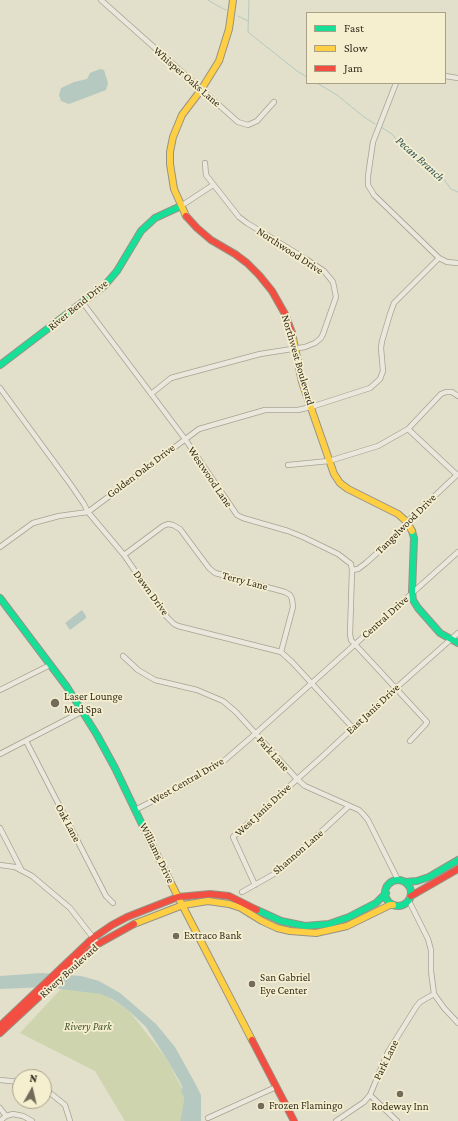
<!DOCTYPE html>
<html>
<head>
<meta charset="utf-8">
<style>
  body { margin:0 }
  #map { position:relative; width:458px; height:1121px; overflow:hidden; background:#e2dfca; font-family:"Crimson Pro",serif }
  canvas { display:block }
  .legend { position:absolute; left:306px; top:12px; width:140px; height:72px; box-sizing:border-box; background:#f5efd0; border:1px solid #a8a188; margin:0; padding:5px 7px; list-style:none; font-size:12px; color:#352c1d }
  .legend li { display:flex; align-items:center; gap:8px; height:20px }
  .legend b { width:20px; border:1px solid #a8a188 }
  .north { position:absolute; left:12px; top:1069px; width:40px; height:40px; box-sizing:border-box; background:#f5efd0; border:1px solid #a8a188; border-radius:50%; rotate:8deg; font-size:11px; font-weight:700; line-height:16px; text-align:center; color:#352c1d }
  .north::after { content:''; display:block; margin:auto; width:14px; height:18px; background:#726b5a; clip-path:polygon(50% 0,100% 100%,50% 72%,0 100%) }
</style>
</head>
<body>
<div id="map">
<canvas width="458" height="1121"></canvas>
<ul class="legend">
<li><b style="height:5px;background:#16e098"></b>Fast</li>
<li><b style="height:5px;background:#ffcf43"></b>Slow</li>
<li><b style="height:5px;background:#f24e42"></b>Jam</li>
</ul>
<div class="north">N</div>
</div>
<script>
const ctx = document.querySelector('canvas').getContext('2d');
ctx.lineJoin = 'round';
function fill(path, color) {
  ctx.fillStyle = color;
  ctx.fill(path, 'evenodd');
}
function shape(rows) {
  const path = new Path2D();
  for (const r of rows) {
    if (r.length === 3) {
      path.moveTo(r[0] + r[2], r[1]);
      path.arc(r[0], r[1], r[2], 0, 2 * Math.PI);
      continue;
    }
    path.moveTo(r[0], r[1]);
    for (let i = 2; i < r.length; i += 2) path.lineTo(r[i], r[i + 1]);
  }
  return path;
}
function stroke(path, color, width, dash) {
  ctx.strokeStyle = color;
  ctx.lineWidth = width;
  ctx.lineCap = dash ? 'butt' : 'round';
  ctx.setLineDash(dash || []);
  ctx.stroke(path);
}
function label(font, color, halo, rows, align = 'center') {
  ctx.font = font + ' "Crimson Pro",serif';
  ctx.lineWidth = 3.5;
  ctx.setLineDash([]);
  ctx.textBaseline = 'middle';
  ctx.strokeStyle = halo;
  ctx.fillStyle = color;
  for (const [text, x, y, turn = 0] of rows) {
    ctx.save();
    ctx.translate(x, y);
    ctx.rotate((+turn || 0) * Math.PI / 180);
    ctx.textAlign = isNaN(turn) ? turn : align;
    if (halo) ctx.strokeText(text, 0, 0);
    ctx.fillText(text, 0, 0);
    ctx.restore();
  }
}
fill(shape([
  [61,989,97,990,129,1011,166,1058,188,1100,184,1121,125,1121,95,1071,20,1033]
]), '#ced4ad');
fill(shape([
  [100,69,104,70,108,83,106,90,69,104,61,101,59,95,61,88,74,82,87,79,90,73],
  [82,610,86,616,86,618,70,630,65,623],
  [42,973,81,976,99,981,120,993,156,1024,175,1047,195,1083,201,1095,201,1121,186,1121,189,1112,188,1101,180,1082,166,1058,146,1027,129,1011,112,999,101,994,45,987,0,989,0,976]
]), '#b6c9c0');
stroke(shape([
  [208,0,216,5,226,10],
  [249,0,248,32,297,71,307,77],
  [238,16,248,21],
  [317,83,337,95,364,117,375,124],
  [381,127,392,134,404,149,440,174,451,189,458,192]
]), '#b6c9c0', 1);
stroke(shape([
  [184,1121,188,1097,185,1091]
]), '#b6c9c0', 7);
const street = shape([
  [101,0,238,122,248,125,257,121,274,102],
  [445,76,458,78],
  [396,83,373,142,368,176,368,185,374,195,439,258,447,262,458,263],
  [181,206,213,185],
  [83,303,185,439,237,515,243,518,288,531,303,537,338,554,351,564,352,570,350,634,351,640,427,722,425,725,410,741],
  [0,388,71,485,84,504,88,512,124,555,167,617,174,624,178,626,281,652,292,662,353,728],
  [151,394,171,378,178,376,260,354,305,347,315,343,321,338,323,334,336,297,333,282,324,271,306,259,247,223,239,217,206,175,205,163],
  [408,429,457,475],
  [288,465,329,461,378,446,408,429,441,394,446,392,452,392,458,396],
  [0,547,33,523,59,516,88,512,199,429,265,410,298,410,311,407,370,388,380,379,383,371,381,348,382,341,390,314,394,303,439,258],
  [124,555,163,526,168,524,173,525,180,529,209,568,215,573,285,592,290,595,292,599,293,607,281,652],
  [352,570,358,569,366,563,405,528,407,522,458,474],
  [123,656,138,670,155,680,197,690,223,701,236,712,297,779,305,786,359,810,363,814,368,820,398,880],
  [0,690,50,665],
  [26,741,106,896,113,903],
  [0,754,83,711],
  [135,810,188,783,225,760,255,734,458,552],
  [0,828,21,869],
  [0,865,15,867,32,876,70,908,98,944],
  [255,885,233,837,324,755,396,688,458,633],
  [242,892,267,878,279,871,349,806],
  [409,901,428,939,431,950,431,971,434,994,444,1008,458,1023],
  [0,1080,20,1082],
  [44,1088,65,1105,70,1121],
  [370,1095,397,1121],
  [0,1108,6,1116],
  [208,1118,276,1087],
  [0,1121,6,1116,13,1114,23,1116,32,1121],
  [336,1121,364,1102,370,1095,388,1052,416,1007,420,1002,434,994]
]);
const fast = shape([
  [0,365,105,285,117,271,141,231,155,218,181,206],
  [412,531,414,538,412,592,413,600,418,608,440,633,458,643],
  [0,598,67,687,97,735,115,768,150,841],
  [398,893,13],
  [405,882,417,881,429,877,458,860],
  [257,910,281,921,305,926,329,924,349,917,376,903,386,893]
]);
const slow = shape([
  [186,216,174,189,170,164,170,152,173,137,182,115,201,90,219,61,229,29,233,0],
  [292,333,302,382,334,474,340,483,348,489,398,514,407,522,412,531],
  [150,841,178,897,252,1040],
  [134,924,183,905,208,901,229,904,241,908,262,921,277,928,290,931,316,933,347,926,390,905,393,905]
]);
const jam = shape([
  [186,216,197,228,211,240,235,254,247,263,259,275,272,291,285,314,292,333],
  [411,896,458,869],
  [0,1026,93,938,112,925,127,917,178,897,210,894,229,896,257,910],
  [0,1033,84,955,98,944,134,924],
  [252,1040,294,1121]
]);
stroke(street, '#a7a394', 6);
stroke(fast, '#979384', 8);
stroke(slow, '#979384', 8);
stroke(jam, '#979384', 8);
stroke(street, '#eae8dc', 4.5);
stroke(fast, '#16e098', 6);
stroke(slow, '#ffcf43', 6);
stroke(jam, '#f24e42', 6);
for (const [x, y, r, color] of [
  [55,703,5,"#726b5a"],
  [176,936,4,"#726b5a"],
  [252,984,4,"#726b5a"],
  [400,1094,4,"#726b5a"],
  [261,1106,4,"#726b5a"]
]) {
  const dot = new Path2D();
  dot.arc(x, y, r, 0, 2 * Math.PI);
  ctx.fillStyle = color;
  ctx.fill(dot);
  stroke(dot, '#f5efd0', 1.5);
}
label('11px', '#352c1d', '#f5efd0', [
  ["Whisper Oaks Lane",187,77,41],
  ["Northwood Drive",290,251,33],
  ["River Bend Drive",78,305,-39],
  ["Northwest Boulevard",298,360,74],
  ["Golden Oaks Drive",141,471,-37],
  ["Westwood Lane",210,477,56],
  ["Tangelwood Drive",406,524,-45],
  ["Terry Lane",245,581,15],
  ["Dawn Drive",151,593,54],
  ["Central Drive",385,617,-42],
  ["East Janis Drive",373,709,-43],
  ["Park Lane",273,754,48],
  ["West Central Drive",187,781,-30],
  ["West Janis Drive",263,810,-43],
  ["Oak Lane",68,823,62],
  ["Shannon Lane",298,852,-41],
  ["Williams Drive",157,853,64],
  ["Rivery Boulevard",69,971,-42],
  ["Park Lane",386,1060,-64]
]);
label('11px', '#352c1d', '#f5efd0', [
  ["Laser Lounge",64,697],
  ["Med Spa",64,710],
  ["Extraco Bank",184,936],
  ["San Gabriel",260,978],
  ["Eye Center",260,991],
  ["Frozen Flamingo",269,1106],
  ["Rodeway Inn",400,1107,"center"]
], 'left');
label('italic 11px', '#3f5224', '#f5efd0', [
  ["Rivery Park",88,1027]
]);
label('italic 12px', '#2c5255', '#f5efd0', [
  ["Pecan Branch",420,159,42]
]);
</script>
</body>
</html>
